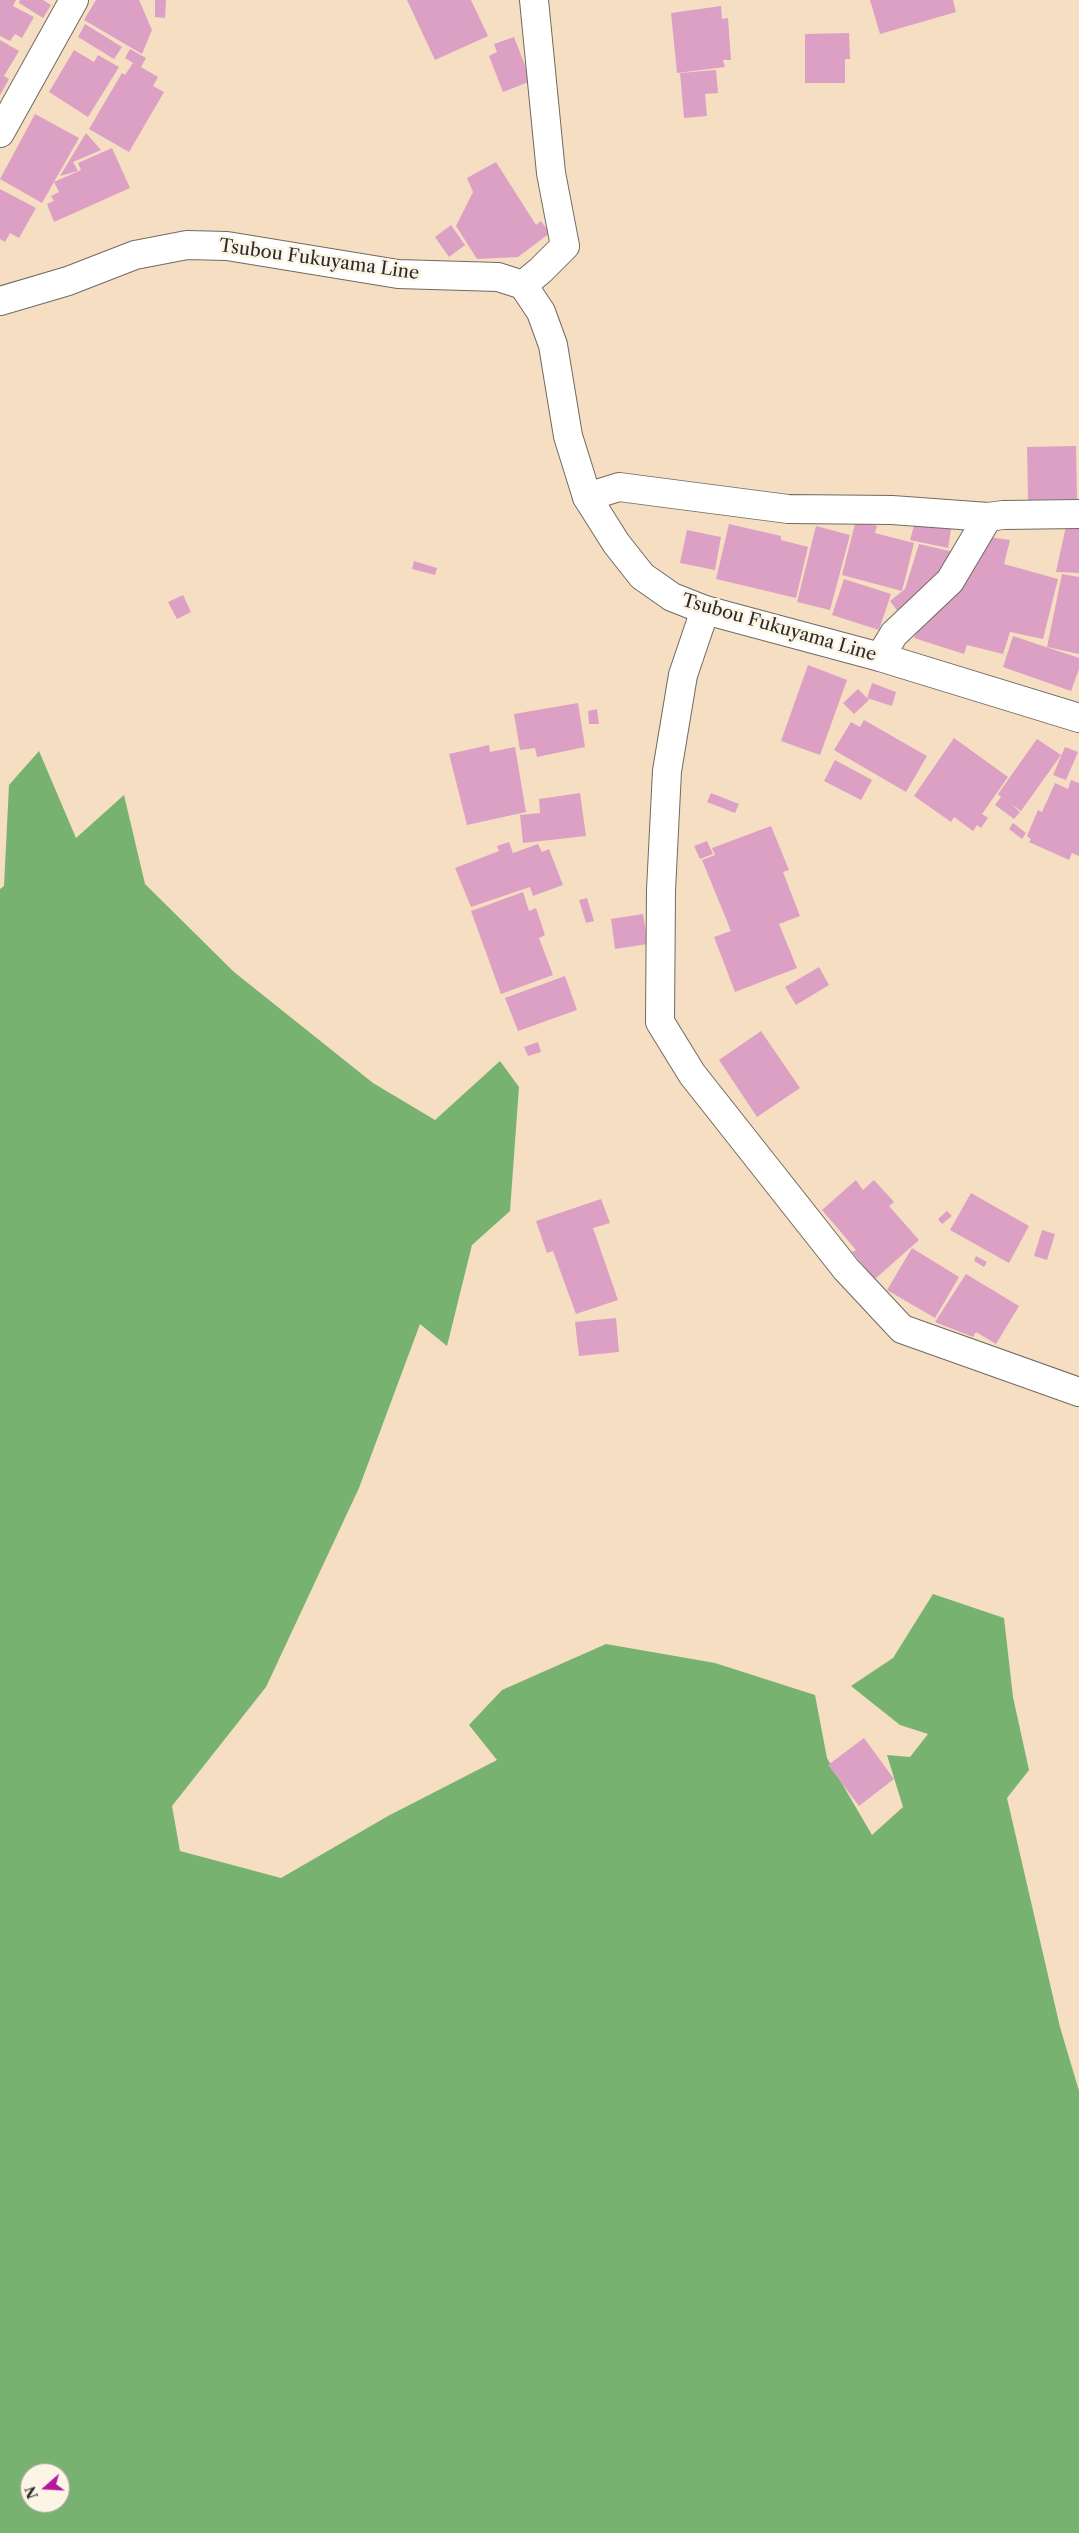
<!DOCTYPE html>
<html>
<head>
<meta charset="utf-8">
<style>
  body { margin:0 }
  #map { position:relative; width:1079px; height:2533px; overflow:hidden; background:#f5dec2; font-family:"Libre Caslon Text",serif }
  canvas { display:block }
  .north { position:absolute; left:20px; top:2463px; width:50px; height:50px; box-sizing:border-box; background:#fcf5e5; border:1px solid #a8a49b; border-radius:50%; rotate:251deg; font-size:14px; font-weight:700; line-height:20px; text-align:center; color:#2b2b2b }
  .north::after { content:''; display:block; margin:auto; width:18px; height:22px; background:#b5179e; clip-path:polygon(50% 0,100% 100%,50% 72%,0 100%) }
</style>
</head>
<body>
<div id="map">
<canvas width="1079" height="2533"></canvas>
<div class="north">N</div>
</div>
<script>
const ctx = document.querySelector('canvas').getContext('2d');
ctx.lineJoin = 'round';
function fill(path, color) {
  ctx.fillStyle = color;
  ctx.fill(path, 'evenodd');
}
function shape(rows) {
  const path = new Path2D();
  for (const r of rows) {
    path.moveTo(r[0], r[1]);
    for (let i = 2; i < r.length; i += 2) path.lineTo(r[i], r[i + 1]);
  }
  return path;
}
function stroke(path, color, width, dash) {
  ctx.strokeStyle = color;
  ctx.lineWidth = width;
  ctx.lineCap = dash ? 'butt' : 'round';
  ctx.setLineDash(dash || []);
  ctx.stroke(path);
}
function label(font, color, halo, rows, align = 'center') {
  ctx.font = font + ' "Libre Caslon Text",serif';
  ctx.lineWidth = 5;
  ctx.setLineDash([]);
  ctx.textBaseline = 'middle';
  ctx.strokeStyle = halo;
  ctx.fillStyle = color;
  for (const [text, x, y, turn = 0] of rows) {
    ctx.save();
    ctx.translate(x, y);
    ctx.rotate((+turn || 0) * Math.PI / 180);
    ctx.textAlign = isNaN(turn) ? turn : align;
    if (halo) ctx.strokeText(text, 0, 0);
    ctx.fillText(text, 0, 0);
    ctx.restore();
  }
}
fill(shape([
  [39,751,76,838,124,795,145,884,234,972,373,1083,435,1120,500,1061,519,1087,510,1211,472,1245,447,1346,420,1324,359,1488,266,1687,172,1806,180,1851,281,1878,388,1816,497,1760,469,1725,502,1690,606,1644,715,1663,815,1695,827,1758,872,1835,903,1807,887,1755,910,1757,928,1734,900,1725,851,1686,893,1658,933,1594,1004,1618,1013,1697,1029,1770,1007,1798,1060,2027,1079,2091,1079,2533,0,2533,0,889,4,886,9,785],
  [30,2473,60,2473,60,2503,30,2503]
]), '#78b271');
fill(shape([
  [0,0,16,0,13,6,34,17,22,38,15,34,10,41,0,36],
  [20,0,43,0,51,5,43,18,19,3],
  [96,0,139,0,152,30,142,54,84,20],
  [155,0,166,0,165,18,155,17],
  [407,0,471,0,488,36,435,60],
  [870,0,953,0,956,12,880,34],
  [721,6,722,19,728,18,731,60,723,60,725,67,677,73,671,13],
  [85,24,122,47,114,59,78,37],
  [849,33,850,59,845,59,845,83,805,83,805,34],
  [514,37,531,81,503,92,489,56,497,52,494,44],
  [0,40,19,51,4,76,9,79,0,95],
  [130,49,146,58,141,67,158,77,153,86,164,92,129,152,89,129,122,73,125,75,133,63,125,58],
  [74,50,94,62,98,55,119,67,88,117,49,92],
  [716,70,718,93,705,94,707,116,684,118,680,73],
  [35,114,79,138,42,203,0,179],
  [86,133,101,150,73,162,78,171,60,176],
  [112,148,130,188,54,222,47,204,54,201,51,196,59,192,54,182,81,170,78,163],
  [496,162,536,225,541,221,550,233,518,257,477,259,456,226,473,192,467,178],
  [0,189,36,208,19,238,10,233,5,242,0,239],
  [451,225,465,245,449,257,435,237],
  [1076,446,1077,499,1028,500,1027,447],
  [856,520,877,526,875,533,914,543,902,591,842,575],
  [915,522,951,529,948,548,910,540],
  [729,524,781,536,781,540,808,547,796,598,716,579],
  [816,526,850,535,830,610,797,602],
  [1066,526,1079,526,1079,573,1056,572],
  [687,530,721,537,715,570,680,563],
  [988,537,1010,540,1004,564,1058,579,1043,639,1010,632,1003,654,967,645,964,654,914,638,920,621,974,564,977,564],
  [919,544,958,553,926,591,899,613,890,601,905,589],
  [414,561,437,568,435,575,412,569],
  [1062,574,1079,577,1079,654,1047,647],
  [844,579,891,594,879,630,832,615],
  [183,595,191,612,177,619,168,602],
  [1013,636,1079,658,1079,669,1071,691,1003,667],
  [808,665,847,680,820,755,781,741],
  [872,683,896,692,892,706,867,698,869,700,854,714,843,703,858,689,867,698],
  [578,703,585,747,537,757,535,748,520,750,514,714],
  [597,709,599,724,589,724,588,711],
  [864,720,927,756,906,792,834,750,851,722,860,727],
  [954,738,1008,777,982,814,988,818,981,828,977,825,973,831,954,817,951,822,914,796],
  [1037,739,1061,755,1021,811,1011,804,1020,812,1014,819,995,805,1001,797,998,794],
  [489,745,490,752,515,747,526,812,467,825,449,754],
  [1065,747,1078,752,1066,780,1053,775],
  [835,760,872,780,861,800,824,781],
  [1071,780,1079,783,1079,856,1072,853,1069,860,1029,842,1031,839,1027,836,1038,810,1042,812,1055,783,1068,789],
  [580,793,586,836,523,843,520,815,540,813,539,799],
  [711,793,739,804,735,813,707,802],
  [1013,823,1026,833,1022,839,1009,829],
  [771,826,789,870,783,872,800,916,779,924,797,968,735,992,714,937,731,931,702,860,715,855,712,848],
  [707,841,713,854,700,859,694,846],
  [509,842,513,853,538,844,542,852,549,849,563,885,533,896,530,887,471,907,455,868,499,851,497,846],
  [523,892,529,911,536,908,545,935,539,938,553,975,501,994,471,911],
  [587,898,594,921,586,923,579,900],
  [643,914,648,944,615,949,611,919],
  [819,967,829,985,796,1005,785,987],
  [565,976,577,1010,518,1031,505,998],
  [761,1031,800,1088,757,1117,719,1060],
  [538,1042,541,1052,528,1056,524,1047],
  [856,1180,863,1190,874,1180,894,1202,889,1206,919,1240,875,1279,852,1252,856,1250,822,1210],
  [971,1193,1029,1226,1009,1263,950,1230],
  [601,1199,610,1223,593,1228,618,1300,576,1314,553,1251,547,1253,536,1221],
  [947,1211,952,1216,942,1224,938,1219],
  [1042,1230,1055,1234,1047,1260,1034,1256],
  [912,1248,959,1277,935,1318,887,1290],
  [976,1256,987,1262,984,1267,974,1261],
  [966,1274,1019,1306,996,1344,976,1332,973,1337,935,1322],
  [616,1318,619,1352,579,1356,575,1322],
  [864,1738,894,1779,859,1806,828,1765]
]), '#dda0c5');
const street = shape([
  [0,133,74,0],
  [523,285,541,270,565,246,551,173,534,0],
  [587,497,619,487,788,509,892,510,988,517,1003,515,1079,514],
  [705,610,683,675,667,771,661,890,660,1022,692,1074,846,1269,902,1329,1079,1392],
  [880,657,894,634,950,581,988,517]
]);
const secondary = shape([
  [0,301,68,281,135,255,187,245,227,246,398,274,498,277,523,285,541,312,553,345,568,436,587,497,616,543,642,576,672,597,705,610,880,657,1079,718]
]);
stroke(street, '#726a60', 30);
stroke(secondary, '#726a60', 30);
stroke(street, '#fff', 28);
stroke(secondary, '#fff', 28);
label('18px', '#2b2b2b', '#fcf5e5', [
  ["Tsubou Fukuyama Line",319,260,8],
  ["Tsubou Fukuyama Line",779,628,16]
]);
</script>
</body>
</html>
